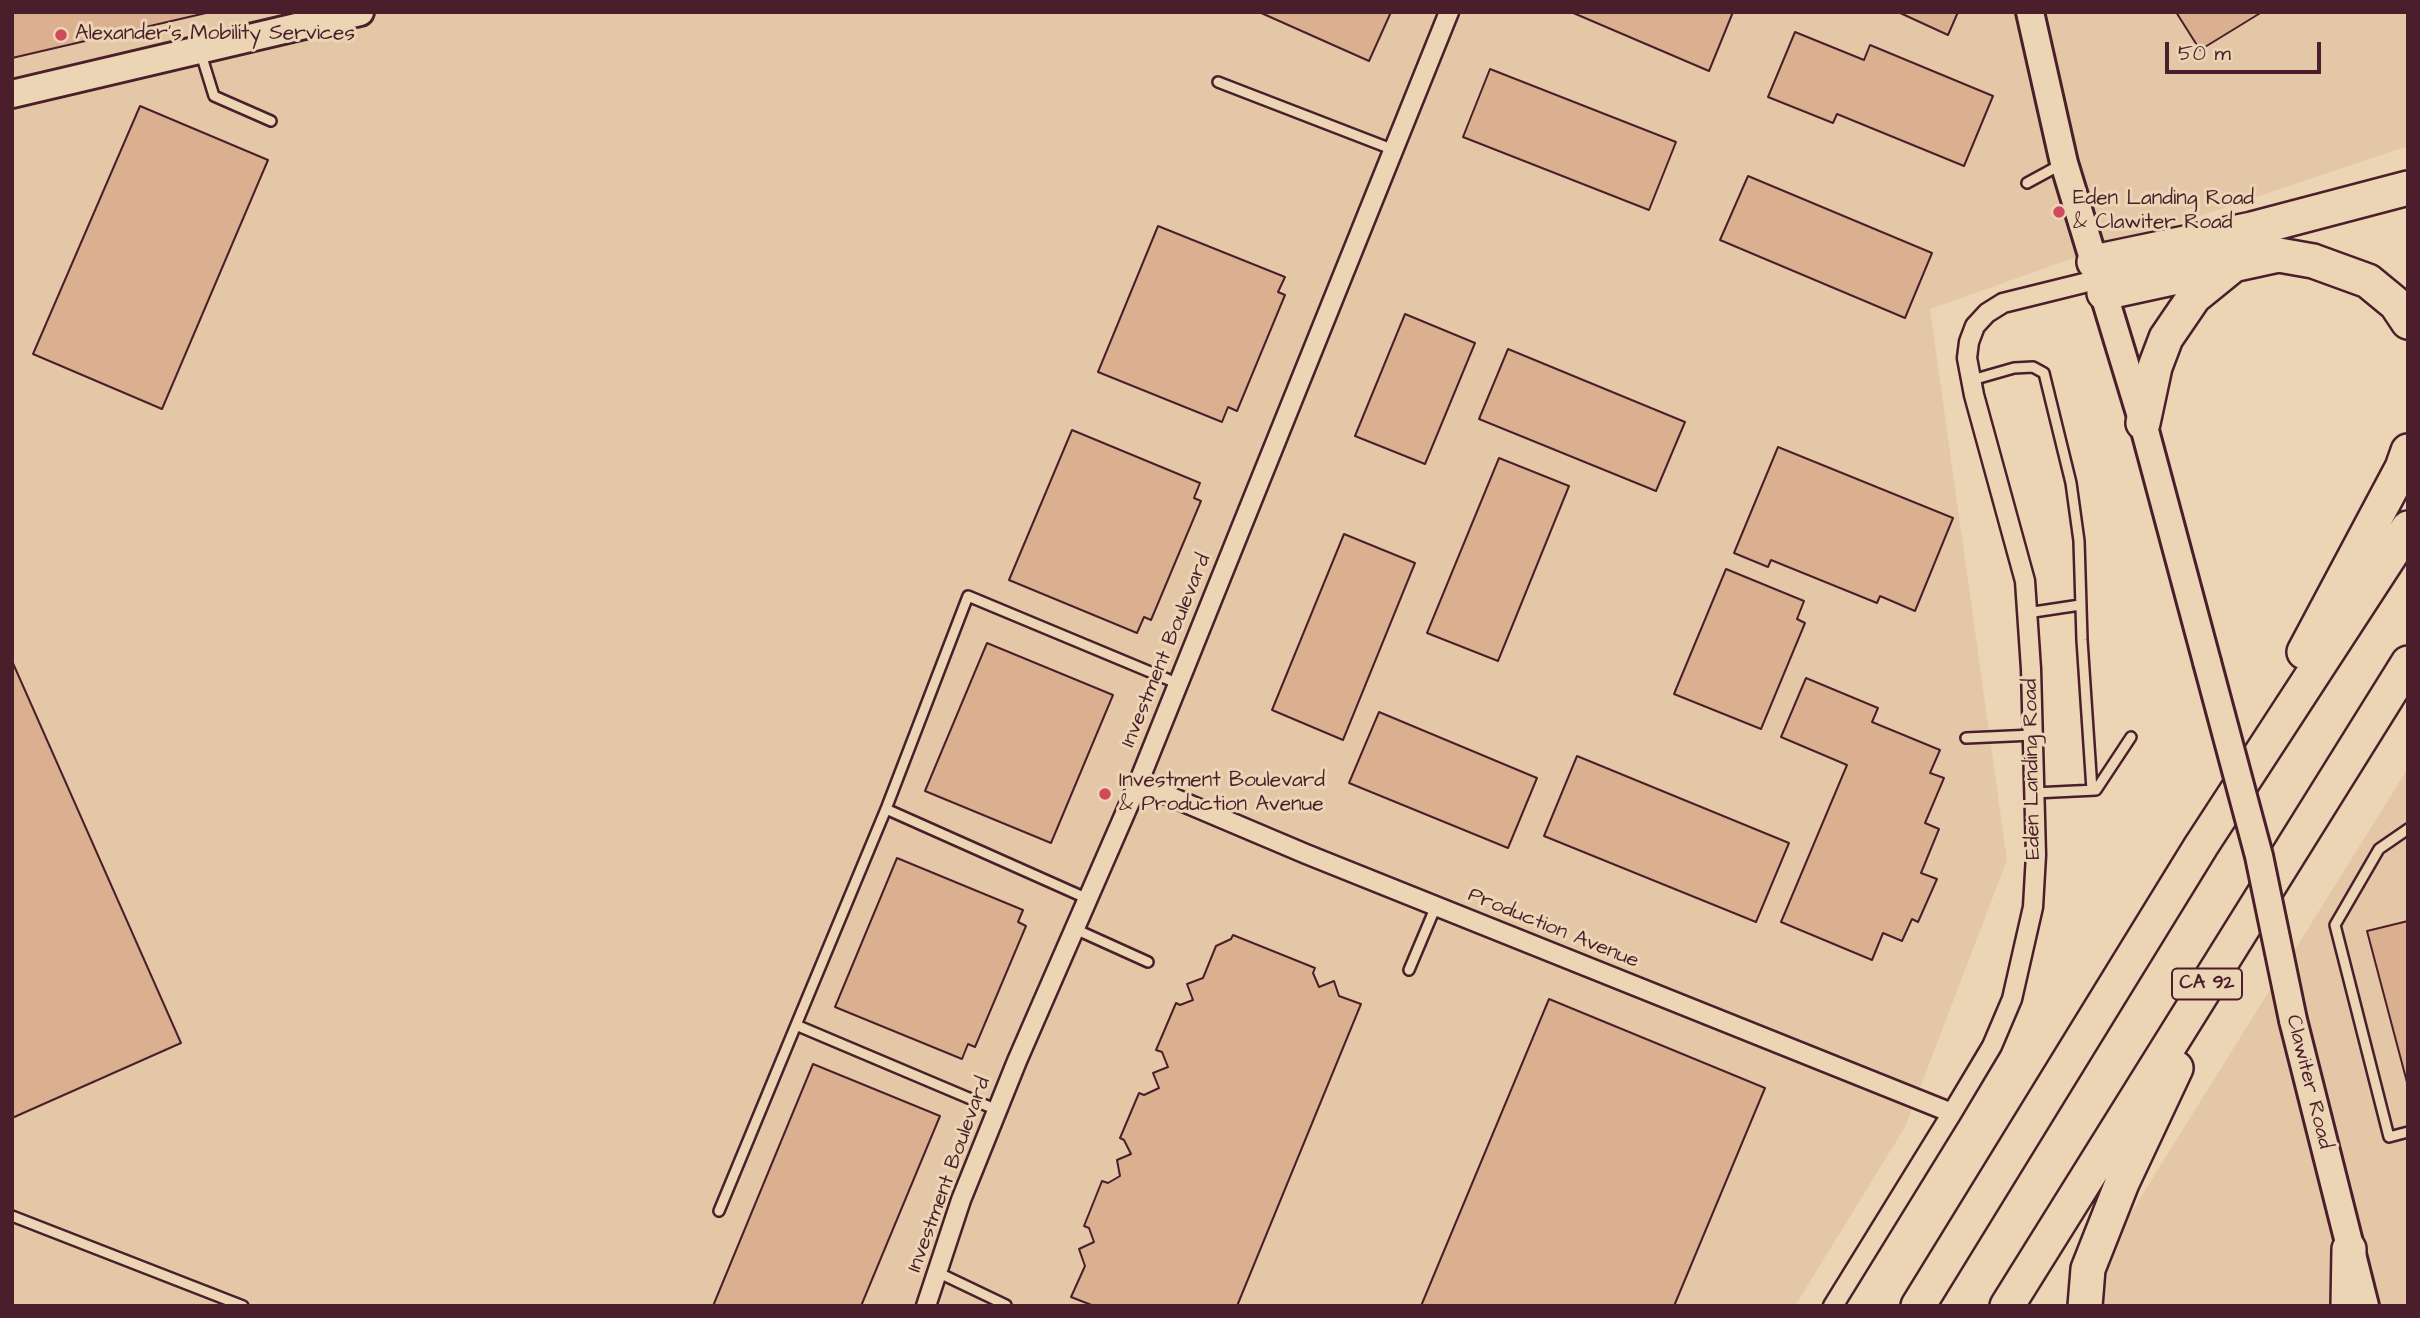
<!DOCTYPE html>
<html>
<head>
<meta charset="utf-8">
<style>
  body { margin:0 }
  #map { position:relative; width:2420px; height:1318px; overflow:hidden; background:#ecd5b5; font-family:"Architects Daughter",sans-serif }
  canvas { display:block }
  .frame { position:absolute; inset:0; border:14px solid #4a1f2b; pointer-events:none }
  .scale { position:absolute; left:2165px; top:42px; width:156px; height:32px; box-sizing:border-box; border:4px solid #4a1f2b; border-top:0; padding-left:9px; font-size:21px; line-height:24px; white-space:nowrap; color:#4a1f2b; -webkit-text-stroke:5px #ecd5b5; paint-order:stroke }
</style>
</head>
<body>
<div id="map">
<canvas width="2420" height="1318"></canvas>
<div class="frame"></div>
<div class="scale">50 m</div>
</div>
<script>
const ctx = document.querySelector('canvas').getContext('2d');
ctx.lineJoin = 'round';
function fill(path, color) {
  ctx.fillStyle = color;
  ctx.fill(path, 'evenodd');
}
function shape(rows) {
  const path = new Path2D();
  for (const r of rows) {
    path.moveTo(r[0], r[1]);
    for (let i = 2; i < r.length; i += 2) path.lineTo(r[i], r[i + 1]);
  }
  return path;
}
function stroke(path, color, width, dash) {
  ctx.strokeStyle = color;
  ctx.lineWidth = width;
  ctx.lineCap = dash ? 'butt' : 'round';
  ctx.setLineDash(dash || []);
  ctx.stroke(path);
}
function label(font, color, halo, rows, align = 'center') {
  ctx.font = font + ' "Architects Daughter",sans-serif';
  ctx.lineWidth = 6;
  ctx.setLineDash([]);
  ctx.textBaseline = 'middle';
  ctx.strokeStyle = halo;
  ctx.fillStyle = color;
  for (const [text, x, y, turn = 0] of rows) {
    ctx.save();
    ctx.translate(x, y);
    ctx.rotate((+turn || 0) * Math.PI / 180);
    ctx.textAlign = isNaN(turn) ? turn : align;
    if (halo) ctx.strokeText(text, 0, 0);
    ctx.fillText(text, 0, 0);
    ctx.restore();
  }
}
fill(shape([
  [12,12,2408,12,2408,146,2065,261,1930,309,2007,860,1905,1127,1795,1306,12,1306],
  [2408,768,2408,1306,2073,1306]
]), '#e4c7a7');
const building = shape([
  [12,12,206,12,206,13,12,58,12,12],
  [1259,12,1391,12,1369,61,1259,12],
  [1571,12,1733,12,1709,71,1571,12],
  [1898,12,1958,12,1948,35,1898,12],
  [2176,12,2262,12,2200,50,2176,12],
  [1795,32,1864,60,1870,45,1993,96,1964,166,1837,114,1833,123,1768,97,1795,32],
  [1490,69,1676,142,1649,210,1463,137,1490,69],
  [140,106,268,160,162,409,33,354,140,106],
  [1748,176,1932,253,1905,318,1720,240,1748,176],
  [1158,226,1285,277,1278,292,1285,295,1237,411,1228,407,1222,422,1098,372,1158,226],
  [1405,314,1475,343,1425,464,1355,436,1405,314],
  [1508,349,1685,422,1656,491,1479,419,1508,349],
  [1072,430,1200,483,1194,498,1201,501,1151,620,1144,617,1137,633,1009,580,1072,430],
  [1778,447,1953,518,1915,611,1880,596,1877,603,1771,560,1768,567,1734,553,1778,447],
  [1499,458,1569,486,1498,661,1427,633,1499,458],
  [1344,534,1415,563,1343,740,1272,710,1344,534],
  [1726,569,1804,601,1797,619,1805,623,1761,729,1674,694,1726,569],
  [987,643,1113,695,1051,843,925,791,987,643],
  [12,661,181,1043,12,1118,12,661],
  [1806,678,1878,708,1872,722,1940,750,1930,773,1944,778,1925,823,1939,829,1921,873,1937,879,1918,922,1912,919,1902,941,1883,933,1872,960,1781,922,1847,765,1781,737,1806,678],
  [1379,712,1537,778,1508,848,1349,783,1379,712],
  [1577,756,1789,843,1756,922,1544,836,1577,756],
  [897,858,1023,910,1018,922,1026,926,975,1047,968,1044,962,1059,835,1007,897,858],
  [2408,921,2408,1086,2367,931,2408,921],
  [1233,935,1315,968,1313,973,1319,987,1334,981,1339,996,1361,1004,1237,1306,1094,1306,1071,1297,1085,1266,1079,1249,1094,1242,1089,1228,1084,1226,1102,1181,1108,1183,1120,1176,1117,1160,1131,1154,1124,1140,1120,1138,1139,1093,1144,1095,1159,1088,1153,1073,1168,1067,1162,1052,1156,1050,1176,1003,1180,1005,1193,1000,1187,984,1203,978,1216,946,1231,939,1233,935],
  [1549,999,1765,1088,1674,1306,1421,1306,1549,999],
  [813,1064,940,1116,861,1306,713,1306,813,1064]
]);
fill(building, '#dab090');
stroke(building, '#4a1f2b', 2);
const lane = shape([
  [201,54,214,96,271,121],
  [1218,82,1394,150],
  [2027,183,2062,164],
  [1972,380,2014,368,2033,367,2044,373,2071,483,2079,541,2082,640,2092,790],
  [2027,613,2080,605],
  [1966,738,2033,735],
  [2034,793,2096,790,2131,737],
  [886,809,968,596,1179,684],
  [2408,829,2379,849,2335,925,2389,1137,2408,1132],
  [1075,929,1148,962],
  [1409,970,1436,906],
  [796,1025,886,809,1088,899],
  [719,1211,796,1025,997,1110],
  [12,1216,243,1306],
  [937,1272,1006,1305]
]);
const street = shape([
  [1137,786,1162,793,1306,854,1952,1113],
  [926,1306,961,1200,1017,1061,1137,786,1449,12],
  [1833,1306,1952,1113,1992,1046,2012,999,2033,907,2036,855,2031,669,2025,581,1974,395,1967,358,1969,342,1975,326,1987,313,2003,303,2100,279]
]);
const secondary = shape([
  [2030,12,2064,163,2143,423,2207,662],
  [12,94,360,12],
  [2293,1020,2365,1306]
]);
const highway = shape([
  [2094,262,2252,229,2408,188],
  [2104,293,2279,255,2313,261,2368,281,2396,304,2408,322],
  [2143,423,2155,367,2166,338,2194,297,2231,267],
  [2304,652,2402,468,2408,451],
  [1918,1306,2201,846,2408,528],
  [2007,1306,2408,663],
  [2085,1306,2088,1269,2122,1183,2176,1068],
  [2348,1306,2349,1249]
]);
stroke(lane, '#4a1f2b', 14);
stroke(street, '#4a1f2b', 23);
stroke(secondary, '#4a1f2b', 32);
stroke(highway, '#4a1f2b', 38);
stroke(lane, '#ecd5b5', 9);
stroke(street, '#ecd5b5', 18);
stroke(secondary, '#ecd5b5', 26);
stroke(highway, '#ecd5b5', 33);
const secondaryBridge = shape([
  [2207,662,2259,856,2293,1020]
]);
stroke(secondaryBridge, '#4a1f2b', 32, []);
stroke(secondaryBridge, '#ecd5b5', 26);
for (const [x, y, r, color] of [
  [61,35,7,"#d1495b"],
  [2059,212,7,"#d1495b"],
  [1105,794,7,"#d1495b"]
]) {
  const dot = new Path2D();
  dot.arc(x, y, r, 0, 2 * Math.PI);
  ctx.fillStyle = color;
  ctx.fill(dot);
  stroke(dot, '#ecd5b5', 2.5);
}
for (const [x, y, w] of [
  [2207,984,70]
]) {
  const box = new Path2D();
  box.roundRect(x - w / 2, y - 15.5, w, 31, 5);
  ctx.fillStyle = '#ecd5b5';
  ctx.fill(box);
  stroke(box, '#4a1f2b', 2);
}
label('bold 19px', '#4a1f2b', null, [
  ["CA 92",2207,984]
]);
label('21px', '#4a1f2b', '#ecd5b5', [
  ["Alexander's Mobility Services",75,35],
  ["Eden Landing Road",2073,200],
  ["& Clawiter Road",2073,224],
  ["Investment Boulevard",1119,782],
  ["& Production Avenue",1119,806]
], 'left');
label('21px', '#4a1f2b', '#ecd5b5', [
  ["Investment Boulevard",1167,651,-68],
  ["Eden Landing Road",2033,769,-91],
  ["Production Avenue",1553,929,22],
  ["Clawiter Road",2308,1082,76],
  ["Investment Boulevard",950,1175,-70]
]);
</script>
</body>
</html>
